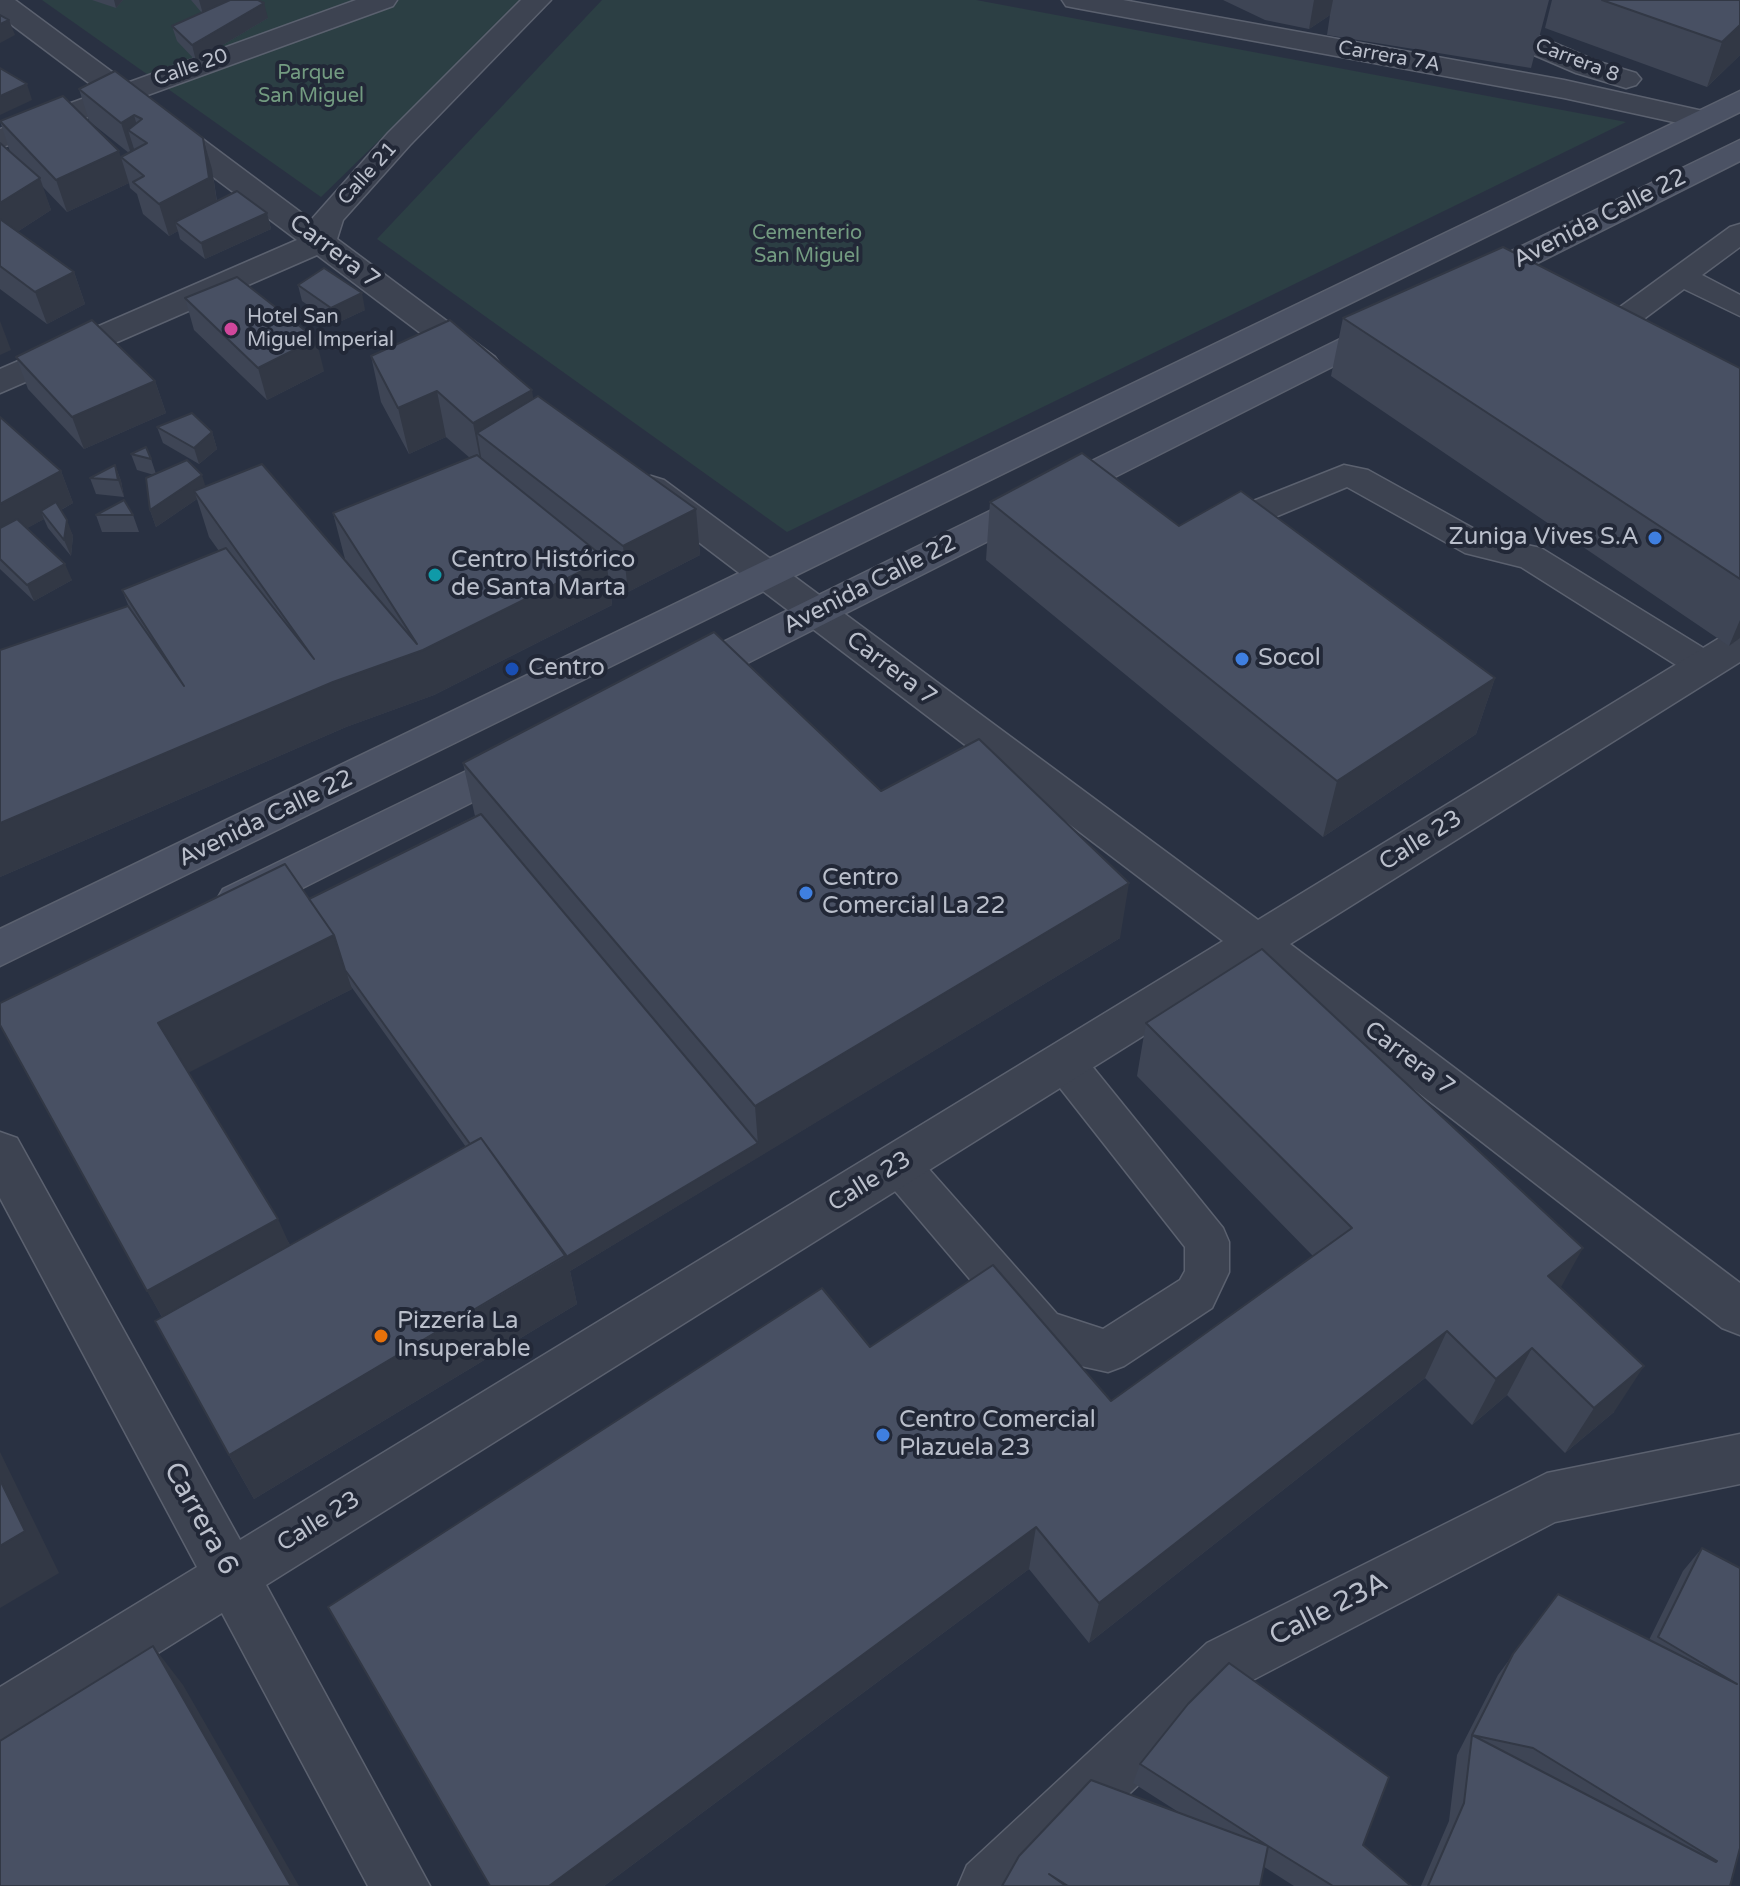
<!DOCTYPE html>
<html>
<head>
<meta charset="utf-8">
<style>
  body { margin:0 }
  canvas { display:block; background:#293142 }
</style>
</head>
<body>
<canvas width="1740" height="1886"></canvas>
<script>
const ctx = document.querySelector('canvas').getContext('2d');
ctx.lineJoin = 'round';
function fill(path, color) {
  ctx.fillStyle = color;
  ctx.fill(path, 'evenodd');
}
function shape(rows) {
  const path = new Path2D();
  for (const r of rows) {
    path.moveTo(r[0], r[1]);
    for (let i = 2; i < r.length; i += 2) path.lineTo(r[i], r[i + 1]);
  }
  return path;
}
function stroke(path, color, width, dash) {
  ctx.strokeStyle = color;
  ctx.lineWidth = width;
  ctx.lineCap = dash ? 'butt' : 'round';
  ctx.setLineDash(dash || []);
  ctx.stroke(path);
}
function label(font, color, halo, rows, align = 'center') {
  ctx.font = font + ' "Varela Round",sans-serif';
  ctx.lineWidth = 8;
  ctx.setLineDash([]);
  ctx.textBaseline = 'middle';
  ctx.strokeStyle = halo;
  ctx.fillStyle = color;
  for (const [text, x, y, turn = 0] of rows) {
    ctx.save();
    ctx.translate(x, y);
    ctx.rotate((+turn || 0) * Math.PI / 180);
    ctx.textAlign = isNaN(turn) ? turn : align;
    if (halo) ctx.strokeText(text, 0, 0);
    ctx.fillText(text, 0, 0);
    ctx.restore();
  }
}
fill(shape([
  [42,0,523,0,321,197],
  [602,0,976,0,1626,122,787,532,377,239]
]), '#2c3f44');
const lane = shape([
  [1740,224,1740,247,1702,275,1740,295,1740,316,1684,289,1637,324,1740,378,1740,401,1609,334,1605,327,1609,315,1730,227,1740,224],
  [1344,465,1368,470,1489,537,1541,548,1718,657,1723,666,1718,675,1705,679,1692,675,1521,567,1465,553,1347,487,1227,537,1215,540,1203,537,1198,529,1203,521,1344,465],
  [1064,1045,1079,1050,1223,1228,1229,1242,1229,1272,1212,1308,1124,1366,1108,1372,1072,1364,1025,1344,883,1177,876,1164,883,1151,898,1145,913,1151,1057,1314,1103,1329,1180,1280,1185,1271,1185,1247,1049,1074,1043,1062,1049,1050,1064,1045]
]);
const street = shape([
  [0,0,15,0,127,83,356,0,397,0,393,6,145,96,311,220,388,133,521,0,551,0,410,145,343,220,337,239,495,357,500,364,495,371,483,375,471,371,317,255,0,393,0,369,297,240,119,106,0,148,0,129,101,92,0,16,0,0],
  [1062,0,1123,0,1564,80,1712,113,1716,119,1712,125,1701,128,1564,98,1076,8,1066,6,1062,0],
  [1416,0,1454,0,1596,61,1636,73,1641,79,1636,85,1626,88,1576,73,1420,6,1416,0],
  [651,476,664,480,1258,920,1726,634,1740,630,1740,662,1290,944,1740,1283,1740,1335,1722,1328,1255,966,266,1585,430,1886,368,1886,222,1613,20,1739,0,1747,0,1687,197,1567,0,1198,0,1132,17,1138,240,1540,1223,941,638,496,633,488,638,480,651,476],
  [1740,1434,1740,1484,1555,1522,1247,1683,1031,1886,958,1886,967,1865,1207,1643,1547,1473,1740,1434]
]);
const secondary = shape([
  [1740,91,1740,112,0,966,0,929,1740,91],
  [1740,140,1740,161,1480,292,1468,295,1456,292,1451,285,1456,278,1740,140],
  [1389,315,1401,318,1406,325,1401,332,696,689,682,693,668,689,662,679,668,669,1389,315],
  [520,745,534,749,540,760,534,771,253,913,238,918,223,913,216,901,223,889,520,745]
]);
stroke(lane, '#5b616f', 3);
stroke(street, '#5b616f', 3);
stroke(secondary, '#5b616f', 3);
fill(lane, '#3d4351');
fill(street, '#3d4351');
fill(secondary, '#4b5264');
fill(shape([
  [92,0,123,0,116,8],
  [191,0,228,0,217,6,268,18,196,61,177,41,172,26,202,13],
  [1223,0,1549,0,1531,68,1327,35,1330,15,1309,29,1265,20],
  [1552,0,1740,0,1740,55,1707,87,1545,28],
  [115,71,212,169,217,201,267,213,271,229,205,259,180,239,178,231,169,236,143,214,137,194,130,188,129,183,67,212,42,186,51,210,17,232,74,272,85,304,47,324,0,289,0,143,10,152,0,121,121,157,129,153,89,121,79,89],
  [298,285,365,310,335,324,302,301],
  [185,298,324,371,267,400,194,330],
  [1343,318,1740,368,1740,638,1729,646,1331,376],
  [371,356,534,399,696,509,700,555,628,592,609,577,612,605,434,695,346,727,0,877,0,649,1,651,129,607,122,590,219,551,209,537,197,499,156,527,150,510,154,475,137,470,131,454,151,459,156,474,206,486,345,559,333,513,470,458,446,437,409,454,381,402],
  [16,357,155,381,166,413,84,449,28,389],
  [0,417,61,471,73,503,61,510,73,536,71,556,48,528,44,519,27,528,72,580,34,601,0,569],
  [157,427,212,432,217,449,199,464,163,443],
  [115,465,121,481,124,497,96,494,90,478],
  [990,502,1179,526,1495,678,1476,734,1323,837,986,560],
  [96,515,133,515,139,532,102,532],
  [463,763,881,791,1120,938,570,1271,577,1304,254,1499,229,1455,162,1317,0,1025,309,899,475,816],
  [350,985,466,1147,290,1245,188,1072,352,989],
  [1146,1023,1561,1288,1614,1412,1565,1453,1507,1395,1472,1425,1425,1378,1089,1643,1029,1569,604,1886,490,1886,870,1347,1111,1401,1313,1256,1137,1076],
  [1702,1548,1740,1568,1730,1886,1421,1886,1449,1821,1457,1755,1498,1675,1558,1594,1649,1640,1683,1571],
  [1140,1764,1363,1845,1411,1886,1294,1886,1133,1783]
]), '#3e4555');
fill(shape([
  [114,0,123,0,116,8],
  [199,0,228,0,203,14],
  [1314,0,1333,0,1330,15,1309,29],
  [264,3,268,18,196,61,192,45],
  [9,20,15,35,0,43,0,24],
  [1740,25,1740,55,1707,87,1722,42],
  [27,84,32,100,0,115,0,96],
  [134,115,141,140,128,130,135,152,131,154,121,123],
  [203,138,212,169,218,210,175,222,178,231,169,236,159,204],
  [119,151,129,183,67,212,56,180],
  [40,178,51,210,0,243,0,203],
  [267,213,271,229,205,259,201,243],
  [74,272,85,304,47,324,35,292],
  [362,293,365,310,335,324,331,308],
  [0,321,11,350,0,355],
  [316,339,324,371,267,400,258,368],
  [155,381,166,413,84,449,72,417],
  [532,390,539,436,477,433,483,468,482,469,473,423],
  [437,391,446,437,409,454,398,408],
  [212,432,217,449,199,464,194,448],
  [115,465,121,481,124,497,118,480],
  [61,471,73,503,46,518,41,511,44,519,0,543,0,504],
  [202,475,207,492,194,491,197,499,156,527,150,510],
  [696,509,700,555,628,592,623,546],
  [67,520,73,536,71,556,64,540],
  [606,559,612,605,434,695,346,727,0,877,0,823],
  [65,564,72,580,34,601,27,585],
  [1740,620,1740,638,1729,646],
  [1495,678,1476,734,1323,837,1337,781],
  [1129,883,1120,938,759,1157,755,1106],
  [334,935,352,989,182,1076,158,1023],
  [758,1143,759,1157,570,1271,577,1304,254,1499,229,1455],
  [278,1219,300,1268,175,1339,147,1291],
  [1583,1248,1556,1296,1548,1276],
  [1447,1331,1425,1378,1089,1643,1099,1603],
  [1532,1348,1507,1395,1472,1425,1496,1379],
  [1644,1366,1614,1412,1565,1453,1594,1408],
  [0,1452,59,1573,0,1608],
  [1036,1527,1029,1569,604,1886,549,1886],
  [153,1646,183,1685,299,1886,291,1886]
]), '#323845');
const building = shape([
  [230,0,258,0,264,3,192,45,172,26,230,0],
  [1602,0,1740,0,1740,25,1722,42,1602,0],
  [0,15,9,20,0,24,0,15],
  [0,68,27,84,0,96,0,68],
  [115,71,203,138,209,178,159,204,133,182,144,176,121,157,147,143,128,130,142,119,134,115,121,123,79,89,115,71],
  [63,96,119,151,56,180,0,121,63,96],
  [0,143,40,178,0,203,0,143],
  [237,191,267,213,201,243,175,222,237,191],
  [0,219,74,272,35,292,0,266,0,219],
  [1503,247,1740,368,1740,579,1343,318,1503,247],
  [324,268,362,293,331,308,298,285,324,268],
  [237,277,316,339,258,368,185,298,237,277],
  [92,320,155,381,72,417,16,357,92,320],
  [450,320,532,390,473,423,437,391,398,408,371,356,450,320],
  [538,396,696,509,623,546,477,433,538,396],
  [192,413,212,432,194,448,157,427,192,413],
  [0,417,61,471,0,504,0,417],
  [146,447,151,459,131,454,146,447],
  [1082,453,1179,526,1241,491,1495,678,1337,781,990,502,1082,453],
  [477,455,606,559,423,650,333,682,0,823,0,650,128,606,184,686,122,590,226,548,314,659,194,491,262,464,417,644,333,513,477,455],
  [187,460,202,475,150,510,146,478,187,460],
  [115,465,118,480,90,478,115,465],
  [124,500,133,515,96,515,124,500],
  [56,502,67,520,64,540,41,511,56,502],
  [17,519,65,564,27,585,0,559,0,528,17,519],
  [714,632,881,791,979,739,1129,883,755,1106,463,763,714,632],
  [481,814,758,1143,566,1257,481,1138,470,1144,345,970,334,935,309,899,481,814],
  [285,864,334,935,158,1023,278,1219,147,1291,0,1025,0,1003,285,864],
  [1262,949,1583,1248,1548,1276,1644,1366,1594,1408,1532,1348,1496,1379,1447,1331,1099,1603,1036,1527,549,1886,490,1886,328,1607,822,1288,870,1347,993,1265,1111,1401,1352,1228,1146,1023,1262,949],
  [481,1138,566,1255,229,1455,155,1321,481,1138],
  [0,1480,25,1531,0,1546,0,1480],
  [1702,1548,1740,1568,1740,1848,1730,1886,1428,1886,1464,1803,1472,1735,1513,1654,1558,1594,1737,1684,1658,1637,1702,1548],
  [1472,1735,1533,1748,1717,1861,1716,1862,1472,1735],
  [153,1646,291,1886,0,1886,0,1741,153,1646],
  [1229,1663,1389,1777,1363,1845,1411,1886,1333,1886,1268,1846,1260,1886,1068,1886,1049,1874,1066,1886,1002,1886,1019,1856,1091,1780,1268,1846,1140,1764,1188,1704,1229,1663]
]);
fill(building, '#485063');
stroke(building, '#323845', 2);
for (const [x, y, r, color] of [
  [231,329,8,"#d1479c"],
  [1655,538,8,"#3f7fe0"],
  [435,575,8,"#0f9aa8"],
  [1242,659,8,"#3f7fe0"],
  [512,669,8,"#1a4fb4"],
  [806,893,8,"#3f7fe0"],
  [381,1336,8,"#e8710a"],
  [883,1435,8,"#3f7fe0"]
]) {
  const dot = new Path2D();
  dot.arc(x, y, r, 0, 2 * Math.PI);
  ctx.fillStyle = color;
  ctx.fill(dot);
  stroke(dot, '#222837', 3);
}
label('20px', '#babfcb', '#222837', [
  ["Carrera 7A",1389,57,10],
  ["Carrera 8",1577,61,21],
  ["Calle 20",191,68,-19],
  ["Calle 21",368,174,-48]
]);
label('20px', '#739b81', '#222837', [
  ["Parque",311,74],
  ["San Miguel",311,97],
  ["Cementerio",807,234],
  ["San Miguel",807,257]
]);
label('20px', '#babfcb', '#222837', [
  ["Hotel San",247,318],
  ["Miguel Imperial",247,341]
], 'left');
label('24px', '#babfcb', '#222837', [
  ["Avenida Calle 22",1600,219,-27],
  ["Carrera 7",334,252,37],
  ["Avenida Calle 22",870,585,-27],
  ["Carrera 7",891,669,37],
  ["Avenida Calle 22",266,819,-26],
  ["Calle 23",1421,841,-32],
  ["Carrera 7",1409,1059,37],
  ["Calle 23",870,1182,-32],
  ["Calle 23",319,1522,-32]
]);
label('24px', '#babfcb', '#222837', [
  ["Zuniga Vives S.A",1639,538,"right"],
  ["Centro Histórico",451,561],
  ["de Santa Marta",451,589],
  ["Socol",1258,659],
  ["Centro",528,669],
  ["Centro",822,879],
  ["Comercial La 22",822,907],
  ["Pizzería La",397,1322],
  ["Insuperable",397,1350],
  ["Centro Comercial",899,1421],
  ["Plazuela 23",899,1449]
], 'left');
label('28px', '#babfcb', '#222837', [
  ["Carrera 6",200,1519,61],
  ["Calle 23A",1329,1610,-27]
]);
</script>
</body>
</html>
